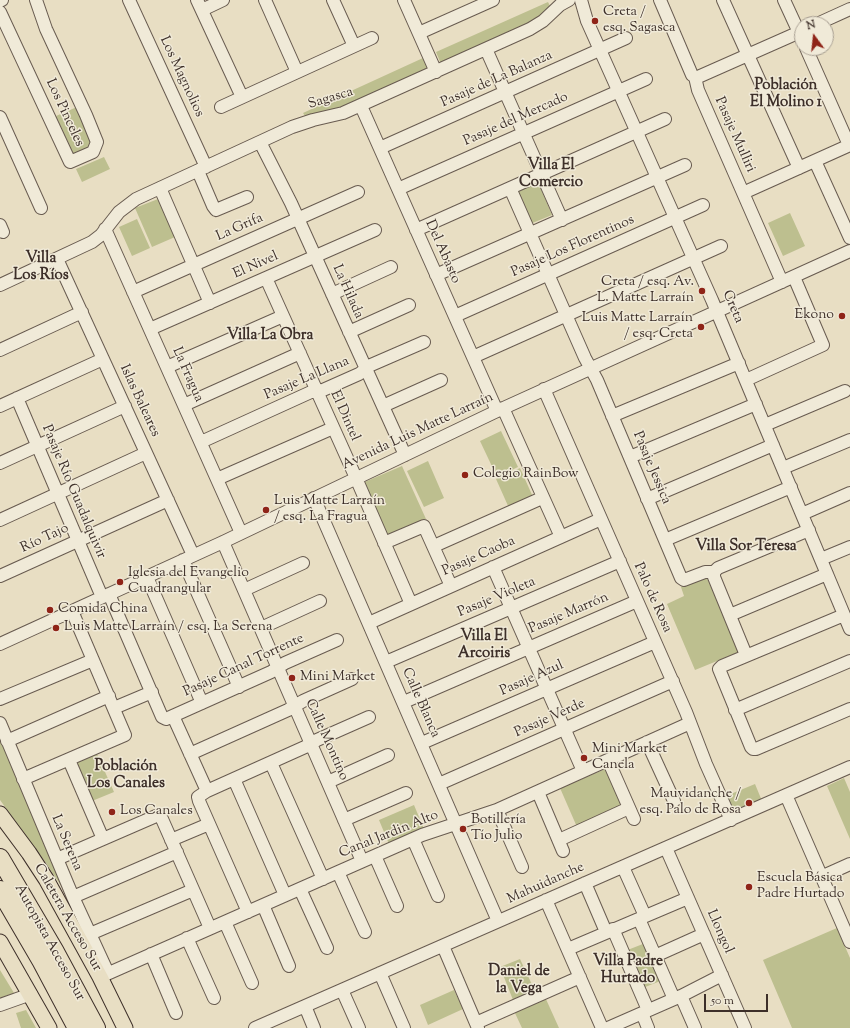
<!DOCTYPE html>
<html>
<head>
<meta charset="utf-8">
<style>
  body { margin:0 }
  #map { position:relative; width:850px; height:1028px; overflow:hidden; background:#e8dec3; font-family:"Sorts Mill Goudy",serif }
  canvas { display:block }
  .north { position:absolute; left:794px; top:16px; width:40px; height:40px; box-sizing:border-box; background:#f0ead8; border:1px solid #a89f92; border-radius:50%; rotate:345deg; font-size:11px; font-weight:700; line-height:16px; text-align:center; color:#3d2f29 }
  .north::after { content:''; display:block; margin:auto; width:14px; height:18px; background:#8f2418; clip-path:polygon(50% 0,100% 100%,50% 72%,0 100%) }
  .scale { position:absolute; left:704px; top:994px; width:64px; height:18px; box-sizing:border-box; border:2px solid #3d2f29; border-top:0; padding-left:5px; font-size:12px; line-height:14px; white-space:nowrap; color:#3d2f29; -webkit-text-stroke:3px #f0ead8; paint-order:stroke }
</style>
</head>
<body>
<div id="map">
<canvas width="850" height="1028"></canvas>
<div class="north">N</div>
<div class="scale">50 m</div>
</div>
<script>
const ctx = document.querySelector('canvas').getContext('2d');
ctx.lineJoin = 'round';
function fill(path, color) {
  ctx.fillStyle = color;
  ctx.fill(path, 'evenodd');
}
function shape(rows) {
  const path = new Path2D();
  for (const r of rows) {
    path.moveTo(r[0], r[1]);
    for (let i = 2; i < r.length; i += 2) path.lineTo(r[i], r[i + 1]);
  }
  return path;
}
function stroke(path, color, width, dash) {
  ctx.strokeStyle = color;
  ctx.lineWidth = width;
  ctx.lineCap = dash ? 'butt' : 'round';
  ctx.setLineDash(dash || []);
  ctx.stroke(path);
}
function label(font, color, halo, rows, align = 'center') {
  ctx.font = font + ' "Sorts Mill Goudy",serif';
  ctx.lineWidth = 3;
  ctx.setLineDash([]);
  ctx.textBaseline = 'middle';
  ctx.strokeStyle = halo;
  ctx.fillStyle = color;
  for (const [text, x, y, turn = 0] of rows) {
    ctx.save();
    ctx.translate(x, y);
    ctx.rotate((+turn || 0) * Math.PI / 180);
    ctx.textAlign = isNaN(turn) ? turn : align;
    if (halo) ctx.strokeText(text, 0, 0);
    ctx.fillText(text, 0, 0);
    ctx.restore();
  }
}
fill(shape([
  [548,2,550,6,536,21,441,64,436,52],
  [423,58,428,69,336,111,305,116,303,113],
  [77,107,94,144,79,155,73,153,56,116],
  [104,157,110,169,82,182,76,169],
  [538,182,552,215,530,224,516,191],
  [158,199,175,237,152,247,135,208],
  [790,213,805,246,783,256,768,223],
  [137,219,150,248,132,256,119,227],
  [501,431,518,467,497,477,480,441],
  [428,461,444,498,424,507,407,471],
  [402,466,426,519,383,537,360,484],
  [520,468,533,497,509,508,496,479],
  [706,576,714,594,716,593,739,652,695,670,667,604,684,596,681,587],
  [0,737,65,892,46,863,0,800],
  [97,754,114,792,92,801,76,763],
  [608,768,626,807,577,827,560,788],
  [844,778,850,792,850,839,827,786],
  [755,784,762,801,733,814,726,796],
  [414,805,424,829,389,844,379,820],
  [837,928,850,958,850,1028,792,1028,763,960],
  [648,942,663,980,640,989,625,951],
  [520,959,535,991,513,1000,500,967],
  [0,970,14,993,0,998],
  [454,990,463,1009,428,1025,420,1005],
  [545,997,559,1028,522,1028,514,1011],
  [26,1010,36,1028,21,1028,16,1013]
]), '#bdbf8f');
const minor = shape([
  [129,0,206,167],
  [197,0,242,97],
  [265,0,297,72],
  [333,0,354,46],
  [404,0,436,72],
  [581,0,587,21,712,300,850,629],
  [660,0,692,75,695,77,698,90,782,282],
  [723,0,799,168],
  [784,0,802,39],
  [0,1,2,0],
  [202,10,223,0],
  [0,12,70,162,93,152,97,142,86,115,46,29,36,0],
  [817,24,850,9],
  [419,33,493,0],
  [806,48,849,145],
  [486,49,562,220],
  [695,77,698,77,802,31],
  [361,106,497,411],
  [221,107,372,38],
  [0,117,41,208],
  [260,142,291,203,405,455],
  [380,148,626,38],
  [815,161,850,238],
  [198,171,213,206,216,210,247,197],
  [160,188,210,303],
  [510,188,585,358,597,380,681,578,684,580,705,572,714,572,718,568,809,530],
  [398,189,646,79],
  [743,193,850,145],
  [0,225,3,232],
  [105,229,241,533],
  [416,230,665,119],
  [57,259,193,555],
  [436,275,685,165],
  [266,278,356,478,411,604],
  [0,285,92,242,101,235,119,212,136,199,292,127,313,120,343,113,530,29,543,21,560,5,569,0],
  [133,292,358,192],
  [332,294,391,267],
  [455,316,703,205],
  [150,329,375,230],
  [349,332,409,305],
  [0,350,82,312],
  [473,357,721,246],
  [167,367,283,316],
  [746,380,823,345,794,277],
  [544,389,686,712,706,764,731,820],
  [17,398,102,597],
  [184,405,300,353],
  [0,406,103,359],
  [383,406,441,380],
  [503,408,561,537],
  [612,416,739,363],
  [765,425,845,391],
  [201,442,311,392,323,390,359,374,371,365,424,342],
  [630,457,756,404],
  [0,463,125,406],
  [783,468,850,440],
  [217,479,333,428],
  [314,498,498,921],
  [647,499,773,445],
  [802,514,850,493],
  [0,520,146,453],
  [665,540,791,487],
  [223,542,362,861],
  [384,543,424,526,451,586],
  [434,546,542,498],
  [821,559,850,547],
  [183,560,239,687],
  [493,567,583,771],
  [714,572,714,577,746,655],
  [0,576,168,500],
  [147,577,202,703],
  [244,590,303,563],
  [109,594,162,717,166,719,271,672,285,663,337,640],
  [730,615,827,574],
  [844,615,722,666,719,669,751,747,753,749,756,749,850,709],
  [369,623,601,519],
  [261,628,320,601],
  [0,644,223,542,497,411,850,251],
  [386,662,620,561],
  [0,699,93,660],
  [404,702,637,601],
  [114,708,152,692],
  [735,710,850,661],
  [173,716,207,791],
  [0,723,73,897,108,973],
  [7,741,109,696],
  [647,742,674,801],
  [422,743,655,642],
  [190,754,288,710,303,701,352,679],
  [69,760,103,839],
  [608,760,634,819],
  [271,763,323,879],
  [23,779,125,735,72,611],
  [234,779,285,895],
  [328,782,388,755],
  [439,784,673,681],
  [538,792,563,851],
  [786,795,850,942],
  [497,810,522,867],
  [344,820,406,793],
  [413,839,438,896],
  [171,840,209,824],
  [559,840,629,808],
  [666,848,745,1028],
  [375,856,397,906],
  [57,859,156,816,159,816,162,819,210,928],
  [623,867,645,916],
  [338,872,365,932],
  [821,877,850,864],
  [585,883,606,932],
  [300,889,327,948],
  [73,897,177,852],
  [546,900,602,1028],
  [263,905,289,966],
  [248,912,199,801,198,797,207,791,305,747,317,740,369,717],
  [639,919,674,999],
  [225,922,252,983],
  [613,929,648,1010],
  [90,934,193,890],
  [187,938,214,998],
  [443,946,478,1028],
  [568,949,688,898],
  [151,954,176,1013],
  [655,956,704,934],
  [380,973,404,1028],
  [100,977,422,835,497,810,690,723],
  [342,990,359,1028],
  [681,996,695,1028],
  [0,1005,31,994],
  [305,1006,314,1028],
  [642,1013,648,1028],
  [476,1023,580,977],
  [255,1028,850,767],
  [608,1028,681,996,722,975]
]);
const major = shape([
  [0,814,29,853,46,879,100,977,125,1028],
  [0,942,49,1028]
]);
const highway = shape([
  [0,858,54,950,96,1028],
  [0,890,42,962,77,1028]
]);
stroke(minor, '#685b50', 14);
stroke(major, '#3d2f29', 17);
stroke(highway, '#3d2f29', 20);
stroke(minor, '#f0ead8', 12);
stroke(major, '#e8dec3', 15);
stroke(highway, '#e8dec3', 18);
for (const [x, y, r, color] of [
  [595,21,4,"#8f2418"],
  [702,291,4,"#8f2418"],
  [842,316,4,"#8f2418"],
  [701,327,4,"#8f2418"],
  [465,475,4,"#8f2418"],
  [266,510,4,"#8f2418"],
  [120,582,4,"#8f2418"],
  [50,610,4,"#8f2418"],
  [56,628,4,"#8f2418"],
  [292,678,4,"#8f2418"],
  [584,758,4,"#8f2418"],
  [749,803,4,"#8f2418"],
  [112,812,4,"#8f2418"],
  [463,829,4,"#8f2418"],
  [749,887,4,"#8f2418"]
]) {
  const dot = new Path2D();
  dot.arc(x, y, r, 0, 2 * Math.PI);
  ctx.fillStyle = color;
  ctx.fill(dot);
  stroke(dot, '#f0ead8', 1.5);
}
label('14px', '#3d2f29', '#f0ead8', [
  ["Creta /",603,13],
  ["esq. Sagasca",603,29],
  ["Creta / esq. Av.",694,283,"right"],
  ["L. Matte Larraín",694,299,"right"],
  ["Ekono",834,316,"right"],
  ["Luis Matte Larraín",693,319,"right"],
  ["/ esq. Creta",693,335,"right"],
  ["Colegio RainBow",473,475],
  ["Luis Matte Larraín",274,502],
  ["/ esq. La Fragua",274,518],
  ["Iglesia del Evangelio",128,574],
  ["Cuadrangular",128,590],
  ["Comida China",58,610],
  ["Luis Matte Larraín / esq. La Serena",64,628],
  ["Mini Market",300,678],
  ["Mini Market",592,750],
  ["Canela",592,766],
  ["Mauvidanche /",741,795,"right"],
  ["esq. Palo de Rosa",741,811,"right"],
  ["Los Canales",120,812],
  ["Botillería",471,821],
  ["Tío Julio",471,837],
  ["Escuela Básica",757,879],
  ["Padre Hurtado",757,895]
], 'left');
label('14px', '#3d2f29', '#f0ead8', [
  ["Los Magnolios",181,77,65],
  ["Pasaje de La Balanza",497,80,-24],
  ["Sagasca",331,99,-17],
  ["Los Pinceles",64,113,65],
  ["Pasaje del Mercado",516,120,-24],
  ["Pasaje Mulliri",734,135,66],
  ["La Grifa",240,228,-24],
  ["Pasaje Los Florentinos",573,247,-24],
  ["Del Abasto",442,252,66],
  ["El Nivel",256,266,-24],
  ["La Hilada",347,292,66],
  ["Creta",732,307,67],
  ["La Fragua",187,375,66],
  ["Pasaje La Llana",307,379,-23],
  ["Islas Baleares",139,401,65],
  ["El Dintel",344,416,66],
  ["Avenida Luis Matte Larraín",418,432,-25],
  ["Pasaje Jessica",651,468,67],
  ["Pasaje Río Guadalquivir",73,492,67],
  ["Río Tajo",45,539,-25],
  ["Pasaje Caoba",479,557,-24],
  ["Pasaje Violeta",497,598,-23],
  ["Palo de Rosa",652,598,66],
  ["Pasaje Marrón",569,614,-23],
  ["Pasaje Canal Torrente",244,666,-25],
  ["Pasaje Azul",532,679,-24],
  ["Calle Blanca",420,703,66],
  ["Pasaje Verde",550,719,-24],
  ["Calle Montino",326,740,66],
  ["Canal Jardin Alto",389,835,-22],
  ["La Serena",66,843,67],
  ["Mahuidanche",546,884,-24],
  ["Caletera Acceso Sur",67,918,60],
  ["Llongol",719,932,66],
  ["Autopista Acceso Sur",49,943,61]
]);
label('bold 15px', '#3d2f29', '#f0ead8', [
  ["Población",786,86],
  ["El Molino 1",786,103],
  ["Villa El",551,166],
  ["Comercio",551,183],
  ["Villa",41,259],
  ["Los Ríos",41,276],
  ["Villa La Obra",270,336],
  ["Villa Sor Teresa",746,547],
  ["Villa El",484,637],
  ["Arcoiris",484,654],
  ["Población",126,767],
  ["Los Canales",126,784],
  ["Villa Padre",628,962],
  ["Hurtado",628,979],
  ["Daniel de",519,972],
  ["la Vega",519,989]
]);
</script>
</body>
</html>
